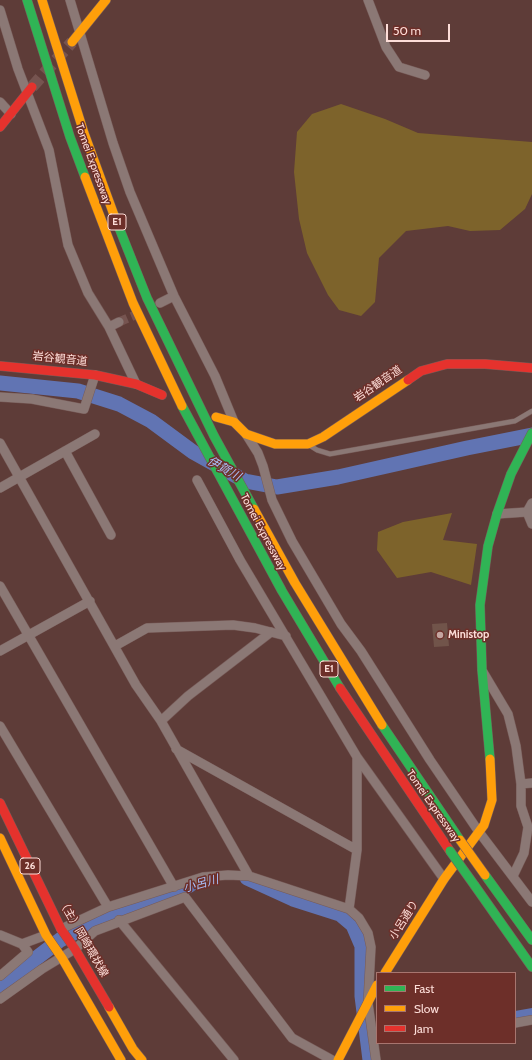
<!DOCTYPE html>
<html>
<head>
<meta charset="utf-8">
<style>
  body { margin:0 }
  #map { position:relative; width:532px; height:1060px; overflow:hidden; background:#5e3c38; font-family:Cabin,sans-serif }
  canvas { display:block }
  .legend { position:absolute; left:376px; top:972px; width:140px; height:72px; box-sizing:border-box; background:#6d2f29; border:1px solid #a7756f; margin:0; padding:5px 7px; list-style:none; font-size:12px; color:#fdddd8 }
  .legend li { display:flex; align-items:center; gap:8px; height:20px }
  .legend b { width:20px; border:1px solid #a7756f }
  .scale { position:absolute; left:386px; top:24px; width:64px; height:18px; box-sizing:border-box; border:2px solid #fdddd8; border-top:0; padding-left:5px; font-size:12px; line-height:14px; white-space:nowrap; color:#fdddd8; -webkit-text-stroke:3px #6d2f29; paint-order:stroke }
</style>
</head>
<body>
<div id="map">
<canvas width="532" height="1060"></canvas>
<ul class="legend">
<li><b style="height:5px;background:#30b455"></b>Fast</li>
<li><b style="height:5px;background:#ff9f0a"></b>Slow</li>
<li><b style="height:5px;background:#e5322d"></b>Jam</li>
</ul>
<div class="scale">50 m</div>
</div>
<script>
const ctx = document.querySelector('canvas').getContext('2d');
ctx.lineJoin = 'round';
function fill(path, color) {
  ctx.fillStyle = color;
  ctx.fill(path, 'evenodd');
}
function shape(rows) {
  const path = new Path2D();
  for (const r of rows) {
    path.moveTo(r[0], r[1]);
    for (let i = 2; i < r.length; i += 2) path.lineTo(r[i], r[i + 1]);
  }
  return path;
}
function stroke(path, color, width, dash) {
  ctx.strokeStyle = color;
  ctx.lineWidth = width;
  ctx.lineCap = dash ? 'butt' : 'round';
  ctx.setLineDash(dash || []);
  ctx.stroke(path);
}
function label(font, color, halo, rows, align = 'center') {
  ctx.font = font + ' Cabin,"Noto Sans JP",sans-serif';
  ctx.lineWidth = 3;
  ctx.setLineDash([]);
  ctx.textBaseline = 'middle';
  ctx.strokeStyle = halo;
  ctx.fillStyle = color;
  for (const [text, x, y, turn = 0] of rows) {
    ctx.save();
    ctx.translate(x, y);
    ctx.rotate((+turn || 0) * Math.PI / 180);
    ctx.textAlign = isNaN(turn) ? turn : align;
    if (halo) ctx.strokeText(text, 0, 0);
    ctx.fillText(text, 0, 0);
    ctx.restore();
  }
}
fill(shape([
  [341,104,385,119,418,133,532,142,532,194,525,209,500,230,470,231,448,226,406,231,379,258,375,302,361,316,339,310,328,295,307,253,299,219,294,172,297,132,312,114],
  [452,513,443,540,477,544,471,585,431,572,397,578,377,550,378,532,403,522]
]), '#7d632b');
fill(shape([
  [532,1008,532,1016,515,1020,515,1011]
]), '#6174b3');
stroke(shape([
  [0,383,78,391,119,404,151,421,193,452,245,481,277,487,338,477,467,448,532,435],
  [247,878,293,899,340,914,353,925,362,946,362,996,370,1060],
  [0,986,60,940,96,921,190,885]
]), '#6174b3', 15);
fill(shape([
  [447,623,449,646,434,647,432,624]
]), '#71544a');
stroke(shape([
  [119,322,142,312]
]), '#765450', 9, [9, 4.5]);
stroke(shape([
  [32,87,72,42]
]), '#765450', 12, [12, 6]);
const lane = shape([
  [309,445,317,450,330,454,515,421,532,411]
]);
const street = shape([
  [70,0,113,143,130,192,174,296,215,376,234,422],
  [368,0,386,47,399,67,425,75],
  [0,10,18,69,49,150,68,245,88,293,109,327,136,384],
  [0,102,11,114],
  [160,303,174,296],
  [109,327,119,322],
  [0,397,32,399,84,409,95,375],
  [246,434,258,453,263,466,272,500,292,541,341,624,361,651,430,760,479,832,532,902],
  [0,443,136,685,161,721,249,876],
  [65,451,111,535],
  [197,480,240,560,357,757,444,879],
  [0,488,95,434],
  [527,512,532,524],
  [527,512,532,503],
  [497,514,527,512],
  [0,586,174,887],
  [115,646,147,628,233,625,255,628,286,636],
  [0,651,90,601],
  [483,672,508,714,516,746,521,784,521,806,528,827,524,853,513,876],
  [161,721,188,696,271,632],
  [0,726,108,907],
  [176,749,357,850],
  [521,784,532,783],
  [349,909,357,850,357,757],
  [119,920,234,1060],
  [61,929,108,907,203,877,228,875,249,876,349,909,359,918,368,933,371,947,368,1003,376,1060],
  [0,935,22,944,46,935],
  [0,976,28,952,22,944],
  [0,999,42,969,75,949,95,931,185,897,292,1038,332,1060],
  [515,1023,532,1020]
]);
const fast = shape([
  [27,0,70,137,85,177],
  [114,215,147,298,214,436,254,509],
  [182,406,282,591,340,688],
  [382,725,460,840],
  [490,759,482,670,480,605,488,546,497,514,511,474,532,433],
  [485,875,532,940],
  [475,886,532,967]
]);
const slow = shape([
  [42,0,84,133,114,215],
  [72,42,106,0],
  [85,177,133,303,182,406],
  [216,417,234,422,246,434,275,444,308,444,323,437,408,380],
  [254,509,295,583,382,725],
  [0,838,46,935,62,958,121,1060],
  [385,973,444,879,484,825,492,800,490,759],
  [109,1007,133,1049,142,1060],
  [338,1060,377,985]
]);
const jam = shape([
  [0,127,32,87],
  [0,366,95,375,136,384,162,395],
  [408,380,421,371,447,364,485,364,532,368],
  [340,688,450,851],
  [0,803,61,929,75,949,109,1007]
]);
stroke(lane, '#775b58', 5.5);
stroke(street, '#775b58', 10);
stroke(fast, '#775b58', 10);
stroke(slow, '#775b58', 10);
stroke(jam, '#775b58', 10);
stroke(lane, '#8b7875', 4.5);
stroke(street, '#8b7875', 9);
stroke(fast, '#30b455', 9);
stroke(slow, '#ff9f0a', 9);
stroke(jam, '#e5322d', 9);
const fastBridge = shape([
  [450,851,475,886]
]);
const slowBridge = shape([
  [460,840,485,875]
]);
stroke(fastBridge, '#775b58', 10, []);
stroke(slowBridge, '#775b58', 10, []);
stroke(fastBridge, '#30b455', 9);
stroke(slowBridge, '#ff9f0a', 9);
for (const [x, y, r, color] of [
  [440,635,4,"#c5a5a0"]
]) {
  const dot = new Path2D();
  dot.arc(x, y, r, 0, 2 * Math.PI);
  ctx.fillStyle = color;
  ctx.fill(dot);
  stroke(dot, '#6d2f29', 1.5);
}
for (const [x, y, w] of [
  [117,222,18],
  [329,669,18],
  [30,866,20]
]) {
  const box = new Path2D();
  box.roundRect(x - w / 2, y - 8, w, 16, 3);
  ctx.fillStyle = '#6d2f29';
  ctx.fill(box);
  stroke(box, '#fdddd8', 1);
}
label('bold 10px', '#fdddd8', null, [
  ["E1",117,222],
  ["E1",329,669],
  ["26",30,866]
]);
label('11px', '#fdddd8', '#6d2f29', [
  ["Tomei Expressway",93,164,70],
  ["岩谷観音道",60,359,6],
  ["岩谷観音道",378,384,-34],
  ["Tomei Expressway",263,532,62],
  ["Tomei Expressway",433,806,55],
  ["小呂通り",404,920,-58],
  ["（主）岡崎環状線",83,938,60]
]);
label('bold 11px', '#fdddd8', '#6d2f29', [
  ["Ministop",448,635]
], 'left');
label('italic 12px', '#a9c0f8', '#6d2f29', [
  ["伊賀川",224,469,29],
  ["小呂川",201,884,-15]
]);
</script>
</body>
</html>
